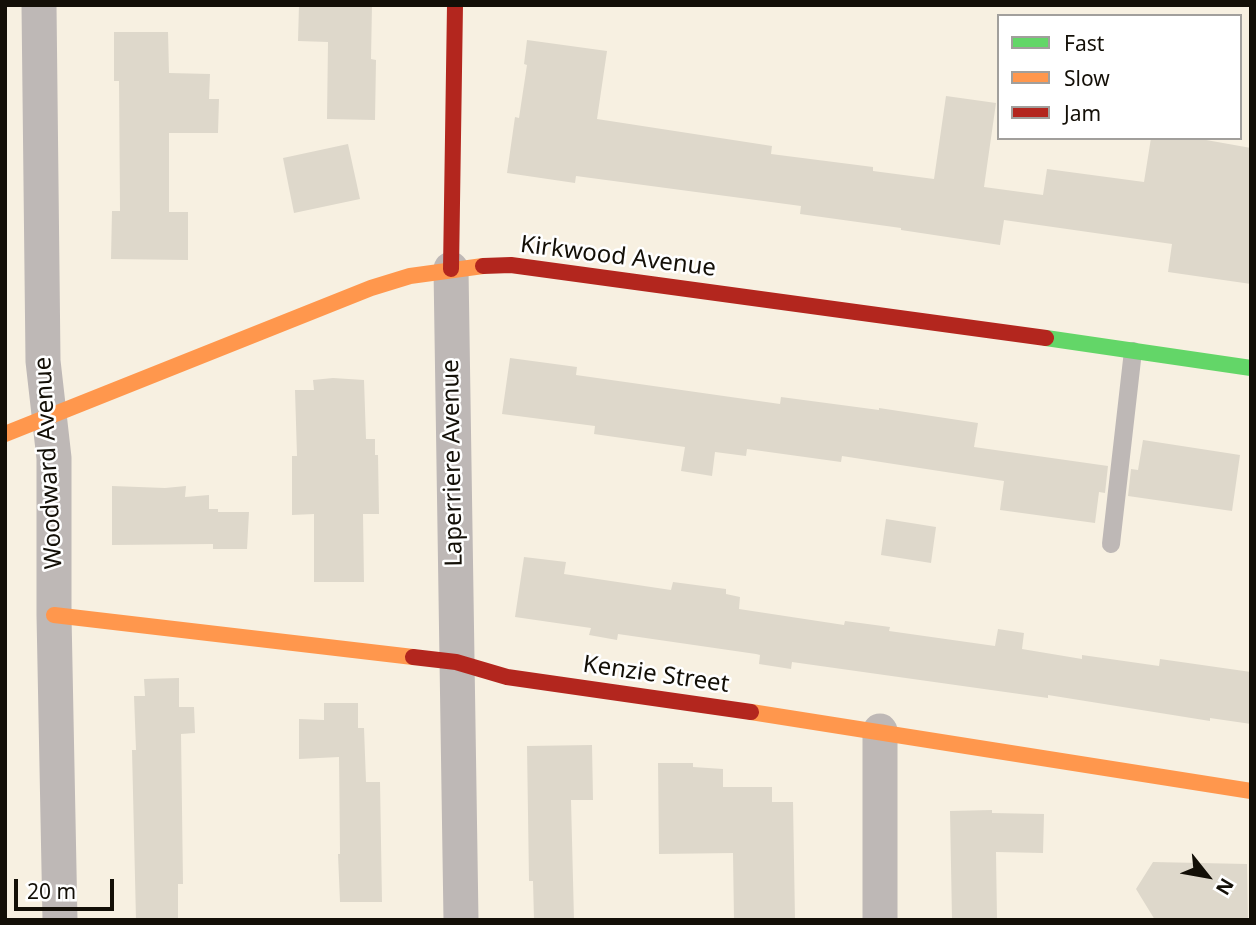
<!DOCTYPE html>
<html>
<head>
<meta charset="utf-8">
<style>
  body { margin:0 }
  #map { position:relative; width:1256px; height:925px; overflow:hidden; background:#f7f0e1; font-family:"Noto Sans",sans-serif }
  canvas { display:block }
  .frame { position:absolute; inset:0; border:7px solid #130f07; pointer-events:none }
  .legend { position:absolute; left:997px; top:14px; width:245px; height:126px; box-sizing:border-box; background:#fff; border:2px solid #a19f9c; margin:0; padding:9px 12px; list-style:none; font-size:21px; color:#130f07 }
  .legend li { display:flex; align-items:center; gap:14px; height:35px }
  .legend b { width:35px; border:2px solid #a19f9c }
  .north { position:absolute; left:1172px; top:841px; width:70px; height:70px; -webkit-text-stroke:5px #fff; paint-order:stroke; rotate:121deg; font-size:19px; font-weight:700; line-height:28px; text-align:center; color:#130f07 }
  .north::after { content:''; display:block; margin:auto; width:24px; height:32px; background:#130f07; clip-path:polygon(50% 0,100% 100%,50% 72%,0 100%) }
  .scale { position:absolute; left:14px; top:879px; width:100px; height:32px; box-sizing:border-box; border:4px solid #130f07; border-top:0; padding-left:9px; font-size:21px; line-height:24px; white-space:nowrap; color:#130f07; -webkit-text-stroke:5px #fff; paint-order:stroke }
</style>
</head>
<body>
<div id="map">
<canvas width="1256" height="925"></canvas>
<div class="frame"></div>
<ul class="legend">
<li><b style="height:9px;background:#63d668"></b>Fast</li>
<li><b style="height:9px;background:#ff974d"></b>Slow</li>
<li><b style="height:9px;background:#b3261e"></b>Jam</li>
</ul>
<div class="north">N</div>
<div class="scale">20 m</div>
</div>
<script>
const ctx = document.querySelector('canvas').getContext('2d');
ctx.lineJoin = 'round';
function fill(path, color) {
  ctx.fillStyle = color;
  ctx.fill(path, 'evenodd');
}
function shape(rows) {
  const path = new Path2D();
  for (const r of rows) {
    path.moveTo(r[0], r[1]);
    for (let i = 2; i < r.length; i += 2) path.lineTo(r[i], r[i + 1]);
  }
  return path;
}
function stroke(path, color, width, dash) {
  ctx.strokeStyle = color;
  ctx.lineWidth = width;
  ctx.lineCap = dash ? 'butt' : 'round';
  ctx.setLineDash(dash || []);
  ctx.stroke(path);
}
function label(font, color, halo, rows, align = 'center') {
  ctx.font = font + ' "Noto Sans",sans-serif';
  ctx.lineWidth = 5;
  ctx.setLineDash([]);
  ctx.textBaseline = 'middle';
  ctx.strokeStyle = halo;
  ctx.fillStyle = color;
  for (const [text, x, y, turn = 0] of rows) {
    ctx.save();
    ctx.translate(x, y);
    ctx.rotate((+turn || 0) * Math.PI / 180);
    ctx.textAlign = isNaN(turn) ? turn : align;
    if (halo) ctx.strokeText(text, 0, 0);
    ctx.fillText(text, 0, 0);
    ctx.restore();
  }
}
fill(shape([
  [299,5,372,5,371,59,376,60,375,120,327,119,328,42,298,41],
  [114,32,168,32,169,73,210,74,209,99,219,99,218,133,169,133,169,212,188,212,188,260,111,259,112,211,120,211,119,81,114,81],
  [527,40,607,51,597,119,772,146,771,154,873,167,873,171,934,179,946,96,996,103,984,187,1043,195,1047,169,1144,182,1151,138,1195,138,1251,148,1251,284,1168,272,1172,244,1004,220,1000,245,901,230,901,228,800,214,801,206,576,176,575,183,507,173,515,117,519,118,527,65,524,64],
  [348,144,360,199,294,213,283,158],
  [510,358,577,367,576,375,780,404,781,397,879,410,879,408,978,423,974,447,1108,466,1105,493,1099,492,1095,523,1000,510,1004,481,842,456,841,462,747,449,746,456,715,452,712,476,681,471,685,447,594,434,595,426,502,414],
  [333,378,364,380,366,439,375,439,375,455,378,455,379,514,363,514,364,582,314,582,314,514,292,515,292,456,297,456,295,390,314,390,313,380],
  [1143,440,1240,455,1232,511,1128,496,1131,469,1138,470],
  [112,486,165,488,186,486,185,497,209,495,209,509,218,509,218,512,249,512,247,549,213,549,213,544,112,545],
  [886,519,936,527,931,563,881,555],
  [524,557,566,562,564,574,671,590,673,582,726,589,726,594,740,597,739,609,844,625,845,621,890,627,889,631,995,646,998,629,1024,633,1022,649,1082,659,1082,655,1159,666,1160,659,1251,672,1251,724,1210,718,1210,721,1048,695,1048,698,792,662,791,669,759,664,760,655,756,654,618,634,617,640,589,635,591,628,515,617],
  [179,678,179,707,194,707,195,733,181,734,183,884,178,884,178,920,136,920,132,750,136,750,134,696,145,696,144,679],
  [324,703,358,703,358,728,364,728,366,782,380,782,382,902,340,902,338,854,340,854,339,757,299,759,299,719,324,720],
  [592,745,593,800,571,800,574,920,534,920,533,881,529,881,527,746],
  [658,763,693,763,693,767,723,769,723,787,772,787,772,802,793,802,795,920,734,920,733,853,659,854],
  [992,810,992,813,1044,814,1043,853,996,852,997,920,952,920,950,811],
  [1153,862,1247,864,1248,920,1155,920,1136,889]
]), '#ded8cb');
stroke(shape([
  [1111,544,1133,351]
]), '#beb8b6', 18);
stroke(shape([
  [39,5,43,361,54,458,54,615,60,920],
  [451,269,461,920],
  [880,731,880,920]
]), '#beb8b6', 35);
stroke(shape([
  [1046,338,1251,368]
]), '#63d668', 16);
stroke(shape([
  [5,434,371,288,410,276,483,266],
  [54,615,413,657],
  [751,712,1251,791]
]), '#ff974d', 16);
stroke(shape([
  [483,266,511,265,1046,338],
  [451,269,455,5],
  [413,657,456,662,507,677,751,712]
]), '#b3261e', 16);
label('24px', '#130f07', '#fff', [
  ["Kirkwood Avenue",618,257,7],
  ["Woodward Avenue",49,463,-93],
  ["Laperriere Avenue",453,463,-91],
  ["Kenzie Street",656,675,8]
]);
</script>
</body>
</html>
